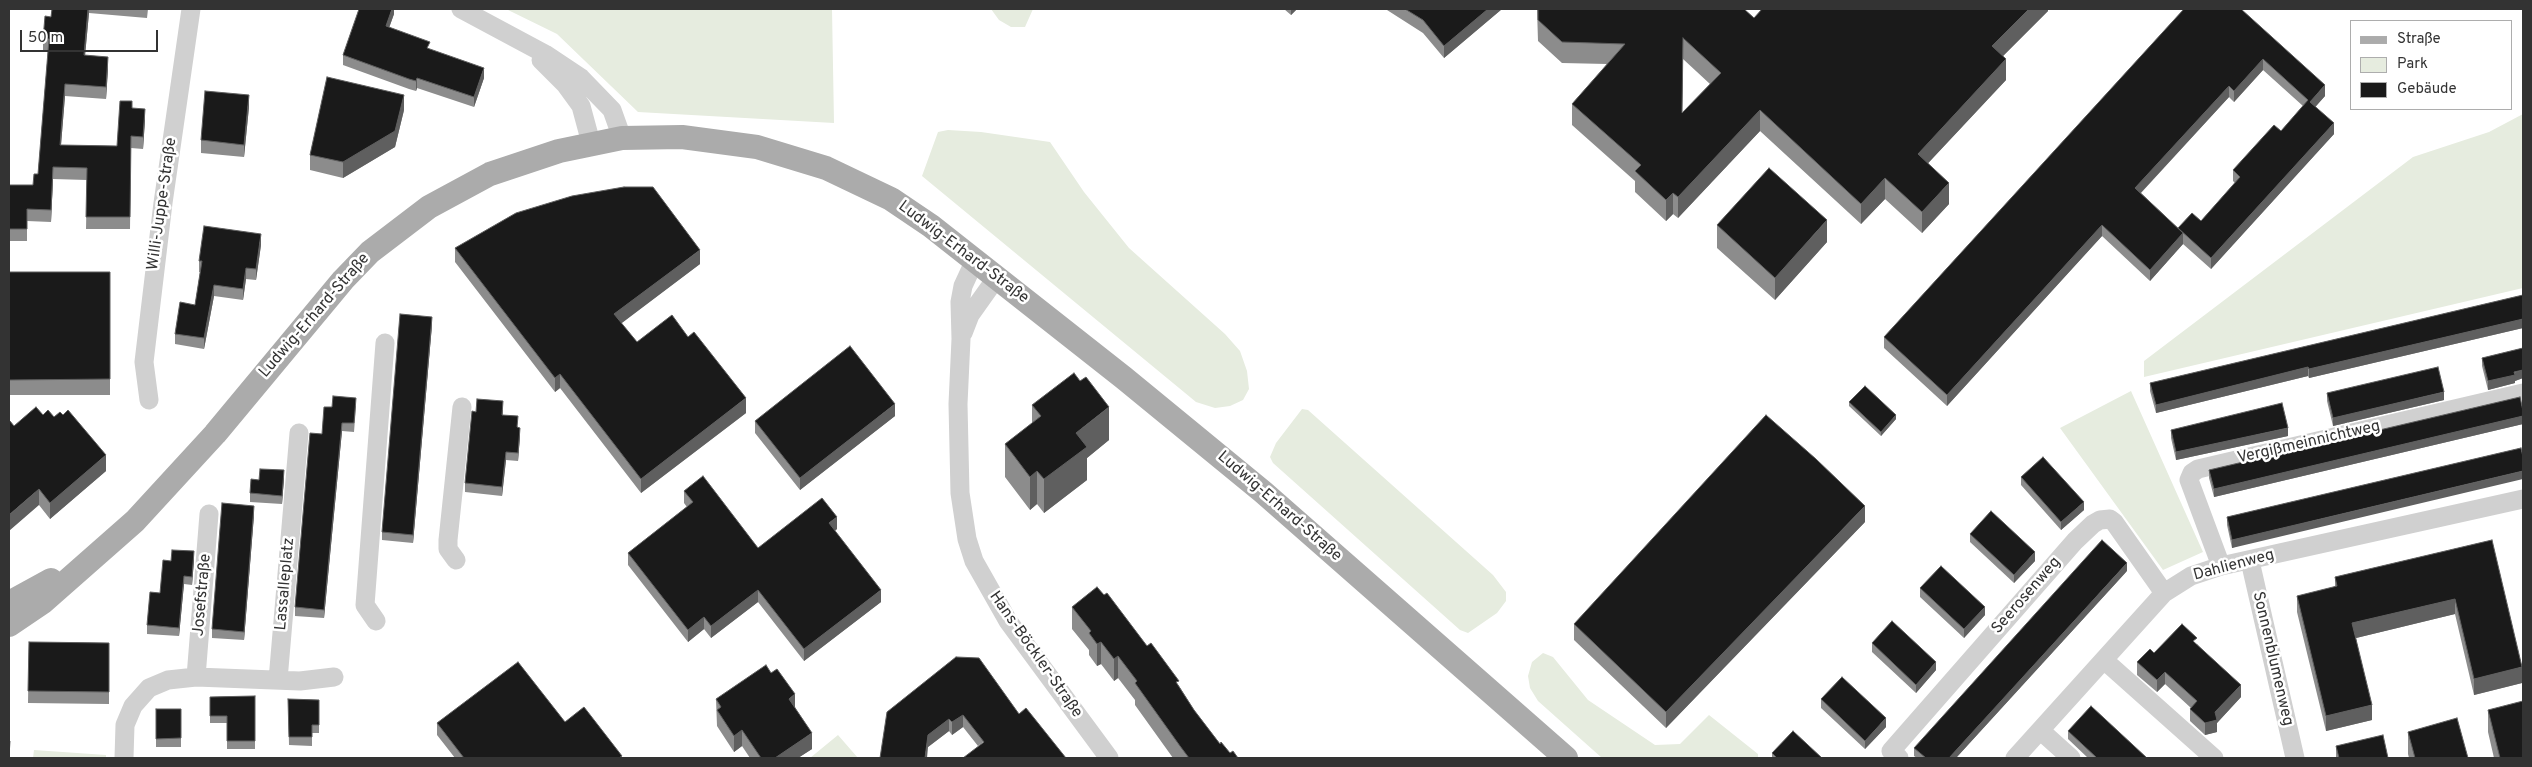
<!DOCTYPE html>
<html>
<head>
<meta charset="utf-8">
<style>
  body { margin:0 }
  #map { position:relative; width:2532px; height:767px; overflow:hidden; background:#fff; font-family:Overpass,sans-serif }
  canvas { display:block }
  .frame { position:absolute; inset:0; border:10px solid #333; pointer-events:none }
  .legend { position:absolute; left:2350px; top:20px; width:162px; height:90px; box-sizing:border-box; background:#fff; border:1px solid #adadad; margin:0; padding:6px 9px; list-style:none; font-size:15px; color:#333 }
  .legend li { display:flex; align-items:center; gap:10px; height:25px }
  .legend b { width:25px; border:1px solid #adadad }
  .scale { position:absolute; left:20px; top:30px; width:138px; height:22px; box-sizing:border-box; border:2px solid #333; border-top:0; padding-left:6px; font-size:15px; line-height:18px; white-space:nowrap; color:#333; -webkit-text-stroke:4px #fff; paint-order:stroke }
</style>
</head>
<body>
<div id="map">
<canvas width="2532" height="767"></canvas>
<div class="frame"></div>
<ul class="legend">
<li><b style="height:6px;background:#ababab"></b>Straße</li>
<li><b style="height:14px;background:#e6ecdf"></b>Park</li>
<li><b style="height:14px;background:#1a1a1a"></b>Gebäude</li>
</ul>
<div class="scale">50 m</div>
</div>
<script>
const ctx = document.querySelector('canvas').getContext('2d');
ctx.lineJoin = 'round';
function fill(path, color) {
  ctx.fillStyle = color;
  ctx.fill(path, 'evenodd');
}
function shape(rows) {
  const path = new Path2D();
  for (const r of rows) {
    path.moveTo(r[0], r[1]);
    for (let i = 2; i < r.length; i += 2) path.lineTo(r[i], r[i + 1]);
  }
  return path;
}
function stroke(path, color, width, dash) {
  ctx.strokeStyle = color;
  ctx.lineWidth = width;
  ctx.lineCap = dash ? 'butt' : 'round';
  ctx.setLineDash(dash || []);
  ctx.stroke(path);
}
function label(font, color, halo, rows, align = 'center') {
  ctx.font = font + ' Overpass,sans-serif';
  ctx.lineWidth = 5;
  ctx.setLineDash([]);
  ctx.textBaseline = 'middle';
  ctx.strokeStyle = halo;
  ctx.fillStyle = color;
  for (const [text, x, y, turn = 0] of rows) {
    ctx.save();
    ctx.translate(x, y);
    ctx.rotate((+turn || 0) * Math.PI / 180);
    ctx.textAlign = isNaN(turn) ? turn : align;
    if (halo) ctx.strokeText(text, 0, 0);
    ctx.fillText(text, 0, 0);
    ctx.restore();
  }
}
fill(shape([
  [506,9,832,9,834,123,638,112,557,34],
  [991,9,1033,9,1025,27,1011,27,999,20],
  [2523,114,2523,288,2144,377,2144,361,2413,157,2489,132],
  [948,130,981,132,1050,142,1084,192,1129,248,1225,334,1240,351,1247,371,1249,389,1243,400,1230,406,1215,408,1196,402,922,176,938,132],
  [2131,391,2203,552,2163,570,2060,428],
  [1302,409,1308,410,1493,575,1506,592,1506,601,1497,613,1468,633,1460,630,1273,463,1270,457,1276,443],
  [1543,653,1553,657,1588,700,1655,745,1680,744,1709,715,1758,754,1758,758,1602,758,1538,701,1530,688,1528,676,1532,662],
  [838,735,858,758,810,758],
  [34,750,106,755,106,758,33,758]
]), '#e6ecdf');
stroke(shape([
  [461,9,545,54,581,78,612,110,622,138],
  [541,60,565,84,581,106,591,143],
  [975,260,963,286,960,302,961,339,958,404,960,493,967,539,974,561,1008,621,1109,758],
  [963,333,970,315,997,277],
  [149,400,144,362,163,203,191,9],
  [456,560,448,549,448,540,462,407],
  [2250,561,2295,758],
  [2221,566,2189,480,2192,473,2198,469,2523,393],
  [376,621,365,605,385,343],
  [2104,660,2214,758],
  [196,677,209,514],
  [278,680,299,433],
  [2041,731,2071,758],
  [124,758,125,725,133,706,149,688,168,680,196,677,300,681,334,677],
  [1899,758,1891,751,2075,541,2093,524,2100,520,2110,519,2114,522,2164,593],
  [2015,758,2164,593,2191,576,2221,566,2523,499]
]), '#d0d0d0', 19);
stroke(shape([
  [9,603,51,580],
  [9,625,43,602,135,521,215,434,343,280,370,252,429,207,490,174,559,151,622,138,682,137,757,147,826,168,891,199,931,226,1124,378,1263,492,1566,758]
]), '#ababab', 24);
fill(shape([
  [52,9,148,9,147,18,89,13,85,55,108,69,106,99,65,96,61,145,117,146,132,108,145,120,143,149,131,148,130,229,86,229,87,180,53,179,51,222,27,221,27,241,9,241,9,185,33,185,38,174,48,51,43,51,43,39,51,17],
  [394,9,394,14,389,28,484,78,474,107,417,88,416,91,409,89,343,65,343,55],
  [1284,9,1297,9,1291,15],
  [1387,9,1502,9,1444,58,1423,33,1387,10],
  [1537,9,1744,9,1754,18,2048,9,2048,11,2003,56,2006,80,1928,163,1949,204,1922,233,1885,199,1861,224,1760,131,1678,218,1673,214,1666,221,1635,192,1635,181,1572,125,1572,104,1607,64,1562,63,1538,41],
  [1683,59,1710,84,1682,113],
  [2184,9,2325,96,2315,107,2334,134,2211,269,2183,244,2150,281,2102,236,1947,406,1884,348,1884,337],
  [2263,70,2303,106,2281,131,2233,170,2233,181,2235,183,2201,221,2178,228,2141,193,2229,97,2234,102],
  [249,107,244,157,201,153,201,140],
  [404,110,395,147,343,178,310,170,310,155],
  [1717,225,1827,242,1775,300,1717,248],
  [261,245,256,280,246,279,243,300,214,296,204,349,175,344,175,334,195,305,200,272,199,272,199,261],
  [455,248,700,264,621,323,637,342,746,413,641,493,560,388,555,392,455,262],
  [9,272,110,272,110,395,9,395],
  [2523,295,2523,328,2309,378,2308,376,2156,413,2150,391,2150,383],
  [432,325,413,543,382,540,382,532],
  [2523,348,2523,378,2515,381,2515,383,2488,390,2482,366,2482,358],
  [2327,393,2444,400,2333,426,2327,401],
  [1849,402,1896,419,1881,436,1849,406],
  [1032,405,1109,440,1087,458,1087,480,1044,513,1037,504,1030,510,1005,477,1005,444,1032,424],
  [356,406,354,432,342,431,324,618,295,616,295,607,322,434,332,407],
  [503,410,503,415,518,427,520,436,518,461,506,460,502,496,465,492,465,483,476,412],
  [2523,411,2523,424,2214,497,2209,478,2209,470],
  [43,415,54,417,106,471,50,519,39,505,14,426],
  [895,416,800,490,755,433,755,421],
  [2171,430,2288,436,2176,460,2171,438],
  [2521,448,2232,548,2227,525,2227,517],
  [2021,477,2084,510,2061,530,2021,485],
  [284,478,282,504,250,502,250,493,259,480],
  [684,491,758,548,837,529,835,531,881,602,804,661,758,602,711,638,704,629,688,642,628,565,628,553,687,507,684,503],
  [254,515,244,640,212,638,212,629],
  [1865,522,1666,728,1574,640,1574,624],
  [1970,534,2035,561,2014,583,1970,542],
  [2492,540,2522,683,2474,695,2455,614,2356,638,2372,720,2326,731,2297,612,2297,596,2335,587,2335,577],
  [194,560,192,585,184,584,179,636,147,634,147,625,160,593,171,561],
  [2127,571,1956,758,1917,758,1914,756,1914,748],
  [1920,588,1985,615,1964,638,1920,597],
  [1072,607,1147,646,1179,686,1194,710,1220,744,1230,753,1238,758,1173,758,1135,705,1135,700,1118,678,1114,681,1101,664,1097,666,1089,655,1089,650,1072,629],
  [29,642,109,643,109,704,28,703],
  [1872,643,1936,670,1916,693,1872,652],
  [2197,644,2241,697,2217,723,2217,732,2205,735,2190,721,2190,709,2191,708,2165,684,2157,692,2137,675,2137,662,2154,653],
  [255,696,255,749,227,749,227,723,210,723,210,697],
  [288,699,319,700,319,733,312,733,312,746,289,745],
  [716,699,795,707,812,749,798,758,750,758,742,746,734,752,717,726],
  [1821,699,1886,727,1865,749,1821,708],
  [156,709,181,709,181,747,156,747],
  [2488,710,2523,758,2494,758,2488,732],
  [887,712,1019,714,978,746,963,727,952,735,949,731,928,747],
  [565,722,622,758,455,758,437,735,437,723],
  [2068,731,2147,758,2088,758,2068,739],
  [2408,732,2468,758,2409,758,2408,754],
  [2336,746,2388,758,2336,758],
  [1772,753,1822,758,1772,758]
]), '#8c8c8c');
fill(shape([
  [88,9,89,9,89,13,84,67,84,55],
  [392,9,394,9,394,14,386,36,386,26],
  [1291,9,1297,9,1291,15],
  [1488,9,1502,9,1444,58,1444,46],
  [2029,9,2048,9,2048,11,1992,67,1992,46],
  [108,57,108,69,106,99,106,87],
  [2006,59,2006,80,1918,174,1918,154],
  [2263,59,2263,70,2234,102,2234,91],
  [484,68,484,78,474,107,474,97],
  [417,78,417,88,416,91,416,81],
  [65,84,65,96,60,157,60,145],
  [2325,85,2325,96,2310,113,2310,102],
  [2229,86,2229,97,2135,199,2135,188],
  [249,95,249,107,244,157,244,145],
  [404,95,404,110,395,147,343,178,343,162],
  [145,109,145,120,143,149,143,137],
  [1760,110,1760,131,1678,218,1678,197],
  [2334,123,2334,134,2211,269,2211,258],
  [53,167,53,179,51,222,51,210],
  [1885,178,1885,199,1861,224,1861,204],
  [1949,183,1949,204,1922,233,1922,212],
  [1673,193,1673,214,1666,221,1666,200],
  [1827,220,1827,242,1775,300,1775,278],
  [2102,225,2102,236,1947,406,1947,395],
  [2183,233,2183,244,2150,281,2150,270],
  [261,234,261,245,256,280,256,269],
  [700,250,700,264,614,329,614,314],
  [246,268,246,279,243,300,243,289],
  [214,285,214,296,204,349,204,338],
  [432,317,432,325,413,543,413,535],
  [2523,319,2523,328,2309,378,2309,369],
  [2308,367,2308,376,2156,413,2156,405],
  [2523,370,2523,378,2515,381,2515,383,2488,390,2488,381],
  [560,374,560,388,555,392,555,378],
  [2444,392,2444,400,2333,426,2333,418],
  [746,398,746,413,641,493,641,479],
  [895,404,895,416,800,490,800,478],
  [1109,407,1109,440,1087,458,1087,480,1044,513,1044,479,1076,433],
  [1896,415,1896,419,1881,436,1881,432],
  [2523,416,2523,424,2214,497,2214,489],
  [342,423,342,431,324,618,324,610],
  [520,428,520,436,518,461,518,453],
  [2288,428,2288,436,2176,460,2176,452],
  [506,452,506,460,502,496,502,487],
  [106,455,106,471,50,519,50,503],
  [284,470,284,478,282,504,282,496],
  [1037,471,1037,504,1030,510,1030,477],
  [2523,471,2523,479,2232,548,2232,540],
  [39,489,39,505,9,531,9,515],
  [2084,502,2084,510,2061,530,2061,522],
  [254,506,254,515,244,640,244,632],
  [1865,506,1865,522,1666,728,1666,712],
  [837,517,837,529,829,535,829,523],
  [194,551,194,560,192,585,192,577],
  [2035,552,2035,561,2014,583,2014,575],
  [2127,563,2127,571,1956,758,1949,758],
  [184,576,184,584,179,636,179,628],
  [758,590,758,602,711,638,711,626],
  [881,590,881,602,804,661,804,649],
  [2455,599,2455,614,2352,639,2352,623],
  [1985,607,1985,615,1964,638,1964,629],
  [704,617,704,629,688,642,688,630],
  [1101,642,1101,664,1097,666,1097,644],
  [1118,656,1118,678,1114,681,1114,659],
  [1936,662,1936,670,1916,693,1916,685],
  [2522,667,2522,683,2474,695,2474,679],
  [2165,672,2165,684,2157,692,2157,680],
  [2241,685,2241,697,2217,723,2217,732,2205,735,2205,723],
  [795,694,795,710,789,699],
  [2372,705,2372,720,2326,731,2326,716],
  [963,715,963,727,952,735,952,722],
  [1886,718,1886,727,1865,749,1865,741],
  [949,719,949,731,928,747,927,758,925,758,928,735],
  [742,730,742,746,734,752,734,736],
  [812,733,812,749,798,758,775,758]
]), '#5f5f5f');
const building = shape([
  [52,9,88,9,84,55,108,57,106,87,65,84,60,145,117,146,120,101,132,101,132,108,145,109,143,137,131,136,130,217,86,217,87,168,53,167,51,210,27,209,27,229,9,229,9,185,33,185,34,174,38,174,49,39,43,39,45,16,51,17,52,9],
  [359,9,392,9,386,26,430,42,427,48,484,68,474,97,417,78,416,81,409,79,343,55,359,9],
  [1405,9,1488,9,1444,46,1423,20,1405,9],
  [1538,9,1744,9,1754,18,1762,9,2029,9,1992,46,2006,59,1918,154,1949,183,1922,212,1885,178,1861,204,1760,110,1678,197,1673,193,1666,200,1635,171,1641,165,1572,104,1625,44,1562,42,1538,20,1538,9],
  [1683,38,1721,73,1682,113,1683,38],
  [2184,9,2241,9,2325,85,2310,102,2334,123,2211,258,2178,228,2192,213,2201,221,2240,177,2233,170,2274,125,2281,131,2308,100,2263,59,2234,91,2229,86,2135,188,2183,233,2150,270,2102,225,1947,395,1884,337,2184,9],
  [327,77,404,95,395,131,343,162,310,155,327,77],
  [205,91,249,95,244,145,201,140,205,91],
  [1769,168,1827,220,1775,278,1717,225,1769,168],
  [624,187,653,187,700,250,614,314,637,342,672,315,688,337,694,332,746,398,641,479,560,374,555,378,455,248,516,213,572,196,624,187],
  [204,226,261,234,256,269,246,268,243,289,214,285,204,338,175,334,180,302,195,305,202,261,199,261,204,226],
  [9,272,110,272,110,379,9,380,9,272],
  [2523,295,2523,319,2309,369,2308,367,2156,405,2150,383,2523,295],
  [400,314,432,317,413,535,382,532,400,314],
  [850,346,895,404,800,478,755,421,850,346],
  [2523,348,2523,370,2514,372,2515,375,2488,381,2482,358,2523,348],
  [2438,367,2444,392,2333,418,2327,393,2438,367],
  [1074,373,1080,381,1086,377,1109,407,1076,433,1087,447,1044,479,1037,471,1030,477,1005,444,1041,416,1032,405,1074,373],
  [1865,386,1896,415,1881,432,1849,402,1865,386],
  [333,396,356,398,354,423,342,423,324,610,295,607,310,433,322,434,324,407,332,407,333,396],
  [2520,397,2523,411,2523,416,2214,489,2209,470,2520,397],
  [477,399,503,401,502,415,518,416,517,427,520,428,518,453,506,452,502,487,465,483,472,411,476,412,477,399],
  [2282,403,2288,428,2176,452,2171,430,2282,403],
  [36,407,43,415,48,410,54,417,60,412,63,415,68,410,106,455,50,503,39,489,9,515,9,421,10,421,14,426,36,407],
  [1766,415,1816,459,1865,506,1666,712,1574,624,1766,415],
  [2521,448,2523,457,2523,471,2232,540,2227,517,2521,448],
  [2043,457,2084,502,2061,522,2021,477,2043,457],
  [260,469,284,470,282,496,250,493,251,479,259,480,260,469],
  [703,476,758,548,822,498,837,517,829,523,881,590,804,649,758,590,711,626,704,617,688,630,628,553,693,502,684,491,703,476],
  [222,503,254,506,244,632,212,629,222,503],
  [1991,511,2035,552,2014,575,1970,534,1991,511],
  [2102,540,2127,563,1949,758,1926,758,1914,748,2102,540],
  [2492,540,2522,667,2474,679,2455,599,2352,623,2372,705,2326,716,2297,596,2337,586,2335,577,2492,540],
  [172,550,194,551,192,577,184,576,179,628,147,625,150,592,160,593,163,560,171,561,172,550],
  [1941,566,1985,607,1964,629,1920,588,1941,566],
  [1097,587,1104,595,1107,593,1147,646,1151,643,1179,681,1176,682,1194,710,1220,744,1221,742,1230,753,1233,751,1238,758,1189,758,1180,746,1135,683,1137,681,1118,656,1114,659,1101,642,1097,644,1089,633,1091,631,1072,607,1097,587],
  [1892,621,1936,662,1916,685,1872,643,1892,621],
  [2182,624,2197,638,2193,641,2241,685,2215,712,2217,720,2205,723,2190,709,2197,701,2165,672,2157,680,2137,662,2150,649,2154,653,2182,624],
  [29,642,109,643,109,692,28,691,29,642],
  [956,657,979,658,1019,714,1026,708,1066,758,963,758,984,742,963,715,952,722,949,719,928,735,925,758,880,758,887,712,956,657],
  [518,662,565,722,584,707,622,756,619,758,464,758,437,723,518,662],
  [766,665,771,673,777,669,795,694,789,699,812,733,775,758,761,758,742,730,734,736,717,710,721,707,716,699,766,665],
  [1842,677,1886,718,1865,741,1821,699,1842,677],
  [255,696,255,741,227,741,227,716,210,716,210,697,255,696],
  [288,699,319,700,319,725,312,725,312,737,289,737,288,699],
  [2523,701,2523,758,2500,758,2488,710,2523,701],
  [2091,706,2147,758,2097,758,2068,731,2091,706],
  [156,709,181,709,181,738,156,739,156,709],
  [2457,718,2468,758,2415,758,2408,732,2457,718],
  [1793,731,1822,758,1777,758,1772,753,1793,731],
  [2383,735,2388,758,2339,758,2336,746,2383,735],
  [9,741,10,741,9,756,9,741]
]);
fill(building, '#1a1a1a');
stroke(building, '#5f5f5f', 1);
label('16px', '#333', '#fff', [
  ["Willi-Juppe-Straße",163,204,-82],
  ["Ludwig-Erhard-Straße",963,253,37],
  ["Ludwig-Erhard-Straße",315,316,-49],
  ["Vergißmeinnichtweg",2309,443,-13],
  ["Ludwig-Erhard-Straße",1279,507,41],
  ["Dahlienweg",2234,566,-15],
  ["Lassalleplatz",286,584,-85],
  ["Josefstraße",203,595,-85],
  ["Seerosenweg",2027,596,-49],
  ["Hans-Böckler-Straße",1035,655,55],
  ["Sonnenblumenweg",2272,659,77]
]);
</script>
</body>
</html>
